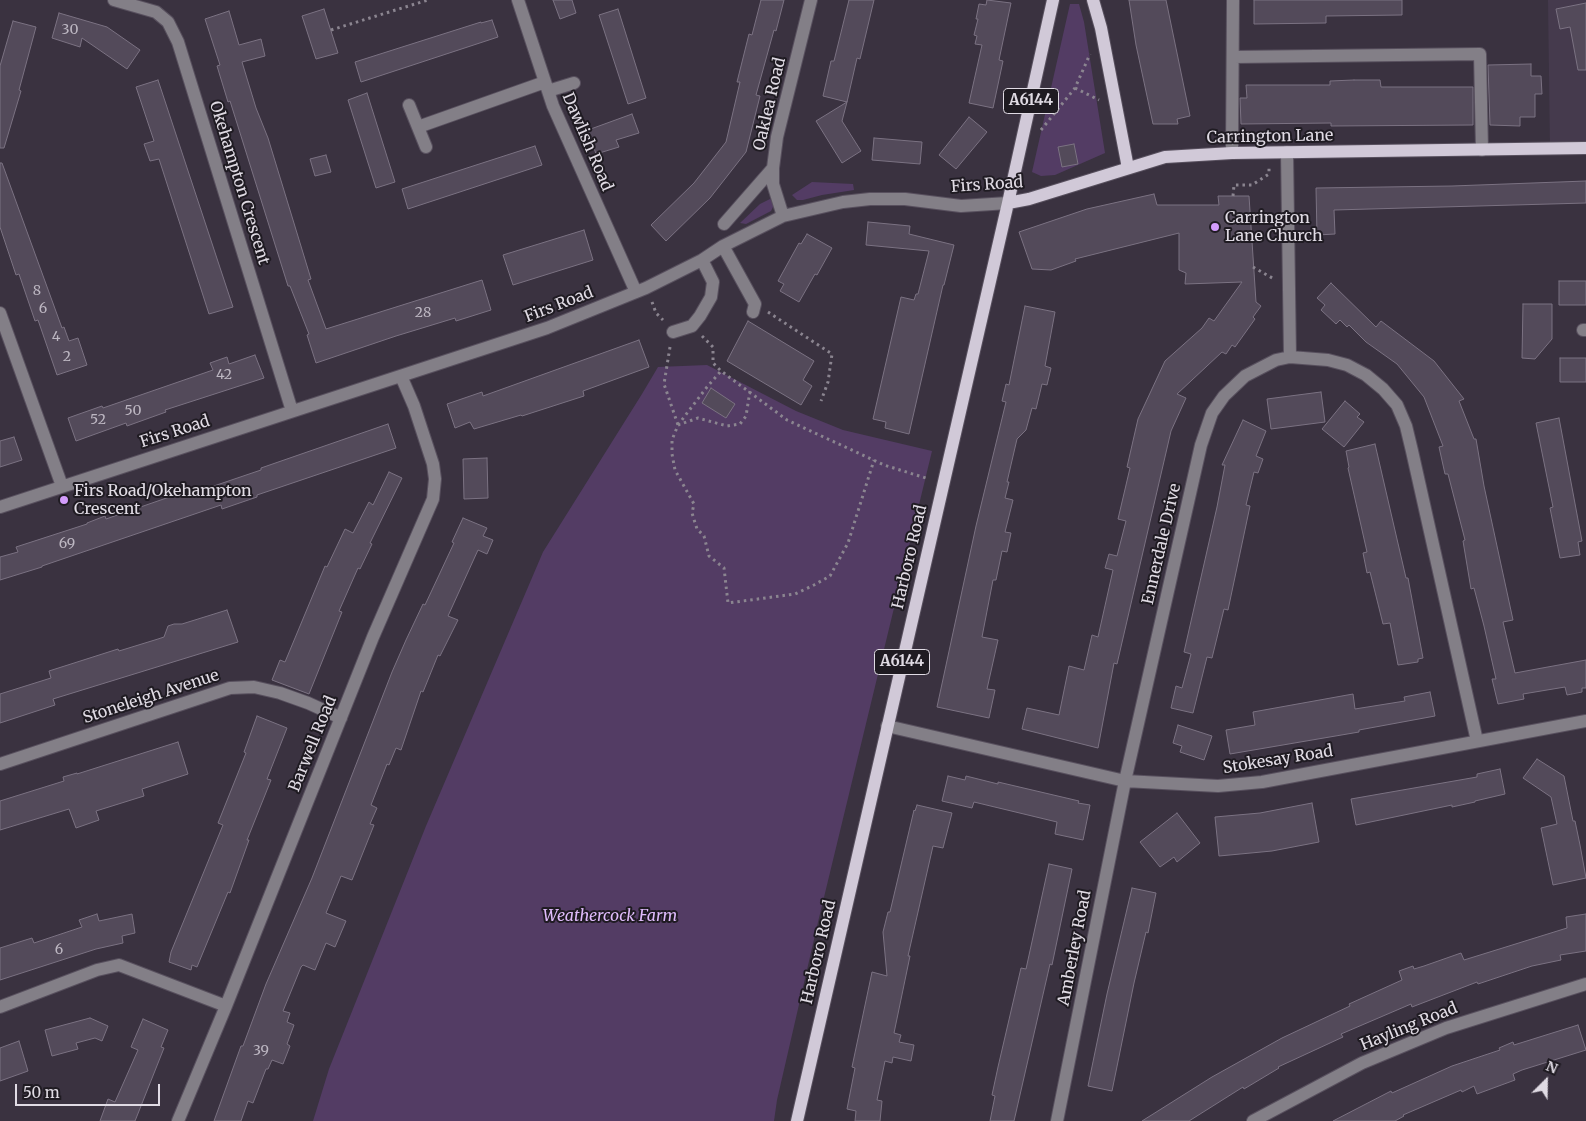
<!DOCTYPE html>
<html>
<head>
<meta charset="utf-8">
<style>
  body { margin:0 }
  #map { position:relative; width:1586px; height:1121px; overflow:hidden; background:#3a3240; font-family:Merriweather,serif }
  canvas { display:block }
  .north { position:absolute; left:1521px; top:1056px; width:50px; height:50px; -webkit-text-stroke:4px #1f1b22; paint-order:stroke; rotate:23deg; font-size:14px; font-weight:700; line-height:20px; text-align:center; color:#e0dbe4 }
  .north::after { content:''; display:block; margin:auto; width:18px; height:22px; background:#e0dbe4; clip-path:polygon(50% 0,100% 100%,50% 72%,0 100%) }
  .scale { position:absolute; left:15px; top:1084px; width:145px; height:22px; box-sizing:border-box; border:2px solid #e0dbe4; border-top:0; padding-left:6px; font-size:15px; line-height:18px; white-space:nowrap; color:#e0dbe4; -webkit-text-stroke:4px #1f1b22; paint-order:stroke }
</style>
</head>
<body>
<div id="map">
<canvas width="1586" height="1121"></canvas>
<div class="north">N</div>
<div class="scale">50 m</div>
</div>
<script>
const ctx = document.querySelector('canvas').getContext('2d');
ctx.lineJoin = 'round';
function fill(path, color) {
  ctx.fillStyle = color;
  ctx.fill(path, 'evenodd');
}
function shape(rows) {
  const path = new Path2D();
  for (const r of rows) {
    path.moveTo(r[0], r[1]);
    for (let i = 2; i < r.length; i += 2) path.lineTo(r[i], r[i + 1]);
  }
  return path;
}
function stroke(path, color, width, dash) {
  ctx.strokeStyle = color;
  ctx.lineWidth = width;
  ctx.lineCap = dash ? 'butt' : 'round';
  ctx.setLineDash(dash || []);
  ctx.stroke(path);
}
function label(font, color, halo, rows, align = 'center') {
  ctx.font = font + ' Merriweather,serif';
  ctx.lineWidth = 4;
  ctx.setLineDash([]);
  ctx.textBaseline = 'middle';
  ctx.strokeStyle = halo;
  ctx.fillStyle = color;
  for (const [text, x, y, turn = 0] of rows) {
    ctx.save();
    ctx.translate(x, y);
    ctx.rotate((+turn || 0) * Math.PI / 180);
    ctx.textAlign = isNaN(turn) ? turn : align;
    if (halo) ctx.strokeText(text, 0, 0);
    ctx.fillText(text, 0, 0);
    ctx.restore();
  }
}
fill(shape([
  [1548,0,1586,0,1586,142,1550,149]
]), '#453a4d');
fill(shape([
  [1070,4,1079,4,1084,22,1105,153,1055,175,1041,176,1032,172],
  [812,182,853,184,854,190,822,195,803,200,797,200,792,195],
  [770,199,775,203,771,211,746,224,740,223,760,204],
  [707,365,796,411,843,430,932,451,818,922,777,1100,774,1121,313,1121,329,1069,426,826,543,552,642,394,658,367]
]), '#533c64');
const building = shape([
  [553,0,572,0,576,13,560,19,553,0],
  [761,0,784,0,776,31,774,30,756,95,760,96,746,152,710,198,666,241,651,225,694,183,726,142,740,82,737,82,749,34,752,35,761,0],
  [849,0,874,0,860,59,857,58,847,102,823,96,831,61,834,61,849,0],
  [987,0,1011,3,999,60,1003,61,993,108,969,103,982,45,975,44,977,36,974,35,978,19,976,19,979,4,986,5,987,0],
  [1129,0,1166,0,1190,116,1177,119,1178,124,1153,124,1136,45,1129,0],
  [1254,0,1402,0,1402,15,1326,16,1326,23,1254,24,1254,0],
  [1586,3,1586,70,1578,70,1570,27,1560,29,1556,9,1586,3],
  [324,9,338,53,316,59,302,16,324,9],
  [618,9,646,98,628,104,599,15,618,9],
  [229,11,239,45,261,39,265,56,242,62,256,108,268,138,311,279,308,280,326,329,482,280,491,310,456,321,455,318,396,336,316,363,307,335,309,334,290,286,288,286,230,101,228,102,217,66,220,65,205,19,229,11],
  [59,13,107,27,140,50,127,69,82,38,80,47,52,38,59,13],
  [492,20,498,37,361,82,355,62,481,22,481,23,492,20],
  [13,21,36,27,19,90,21,91,4,148,0,148,0,66,13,21],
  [1531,64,1531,76,1541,76,1542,94,1535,94,1535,117,1520,117,1520,126,1490,125,1488,65,1531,64],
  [158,80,233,307,209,314,159,159,150,161,144,144,154,141,136,87,158,80],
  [1354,80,1380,80,1381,87,1473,87,1473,125,1331,126,1331,123,1241,124,1240,98,1247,98,1246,85,1330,85,1330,81,1354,80],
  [367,93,395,182,376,188,348,100,367,93],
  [847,102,842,121,861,151,842,163,816,121,847,102],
  [632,114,639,133,616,140,619,147,596,154,588,130,632,114],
  [969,117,987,132,956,169,939,155,969,117],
  [874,138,922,142,920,164,872,160,874,138],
  [1074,144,1078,164,1062,167,1058,147,1074,144],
  [535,146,542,165,408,209,402,189,535,146],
  [326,155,331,172,315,176,310,159,326,155],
  [0,163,2,163,62,328,64,327,69,341,78,338,87,365,57,375,38,320,35,321,19,274,16,275,0,227,0,163],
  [1586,181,1586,203,1334,210,1335,234,1317,235,1316,188,1452,186,1586,181],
  [1154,194,1157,205,1219,205,1218,196,1249,196,1256,302,1261,306,1253,317,1255,319,1235,347,1232,345,1226,354,1222,352,1177,394,1186,398,1171,431,1117,664,1114,663,1098,748,1022,729,1027,708,1059,715,1069,666,1084,670,1092,635,1098,637,1113,570,1105,568,1109,554,1117,556,1126,521,1118,519,1130,468,1127,467,1138,419,1165,361,1202,328,1209,318,1214,321,1242,282,1185,284,1186,273,1179,270,1179,233,1075,259,1076,261,1051,270,1032,269,1019,232,1087,209,1154,194],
  [868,222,910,226,909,234,954,245,944,285,943,285,909,434,885,428,886,422,873,419,901,297,914,300,916,294,918,294,929,251,866,245,868,222],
  [584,230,593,260,513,285,503,255,584,230],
  [807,234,832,248,817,275,815,274,799,302,780,291,784,284,778,281,799,243,801,244,807,234],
  [1559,281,1586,281,1586,305,1559,305,1559,281],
  [1331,283,1376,327,1381,321,1434,361,1464,399,1459,401,1474,439,1476,439,1484,486,1513,620,1503,622,1515,673,1586,660,1586,688,1582,688,1582,692,1567,695,1565,687,1523,694,1524,699,1498,704,1492,679,1496,679,1484,626,1474,588,1471,589,1463,541,1465,540,1448,474,1445,474,1439,447,1443,446,1424,397,1397,364,1366,342,1349,325,1347,327,1340,320,1336,324,1321,310,1325,305,1317,298,1331,283],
  [1523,304,1552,304,1552,339,1535,359,1522,358,1523,304],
  [1025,306,1055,312,1045,366,1051,368,1047,385,1042,384,1036,409,1032,408,1026,430,1017,439,1007,482,1009,482,1005,498,1013,500,1005,532,1011,533,1007,552,1002,551,996,580,993,580,982,637,998,640,987,689,995,690,989,718,937,707,976,526,1006,402,1002,401,1006,384,1009,385,1025,306],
  [748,321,814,361,803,380,812,386,801,405,727,361,748,321],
  [639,340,649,367,583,391,584,396,522,416,521,415,474,429,470,422,455,428,447,404,482,392,483,396,639,340],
  [255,355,264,378,165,410,166,412,127,426,126,423,76,441,68,418,102,406,103,408,213,370,210,363,227,357,229,364,255,355],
  [1560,358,1586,358,1586,382,1560,382,1560,358],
  [711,388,735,404,726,418,702,403,711,388],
  [1321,392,1325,422,1271,429,1267,399,1321,392],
  [1345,401,1360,414,1357,417,1364,422,1344,447,1322,429,1345,401],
  [1559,418,1582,541,1578,542,1580,555,1560,558,1550,508,1553,507,1536,423,1559,418],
  [1243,420,1266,431,1256,456,1263,459,1258,473,1254,472,1246,505,1250,506,1228,610,1224,609,1212,658,1207,657,1193,713,1171,708,1176,686,1182,688,1191,654,1184,652,1217,507,1225,465,1222,465,1243,420],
  [388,424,396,448,257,495,257,497,222,509,221,505,42,566,42,567,0,580,0,557,18,552,16,547,87,524,87,523,105,516,106,519,201,486,202,490,261,470,261,468,388,424],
  [14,437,22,460,0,467,0,441,14,437],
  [1375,444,1406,578,1408,578,1423,658,1418,659,1418,662,1398,665,1390,623,1383,624,1370,572,1367,573,1363,553,1367,552,1348,468,1349,467,1346,451,1375,444],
  [487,458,488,498,464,499,463,459,487,458],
  [389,472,402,478,370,543,372,544,360,569,358,568,339,611,342,612,309,694,272,680,280,660,285,662,325,566,327,567,345,529,353,533,369,502,373,505,389,472],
  [463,518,487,528,483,536,493,540,487,554,478,550,448,616,458,620,440,656,438,655,423,692,421,691,401,750,396,748,389,765,387,764,371,805,377,808,370,824,374,825,352,880,341,876,326,913,346,921,335,947,326,943,315,970,303,965,301,967,283,1011,290,1013,287,1022,294,1025,287,1044,290,1046,283,1064,272,1060,268,1069,266,1069,253,1103,248,1101,241,1121,214,1121,241,1046,243,1046,266,984,312,878,392,672,406,640,423,604,425,605,454,543,452,542,463,518],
  [227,610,238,642,53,699,55,705,0,723,0,694,51,678,49,671,118,649,119,651,158,639,164,637,168,626,174,624,182,624,227,610],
  [1430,692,1435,716,1359,730,1359,732,1230,754,1226,730,1255,725,1253,712,1353,694,1355,709,1405,701,1404,697,1430,692],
  [257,716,287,728,267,779,271,780,247,840,249,840,230,893,228,892,197,967,192,965,191,970,169,962,171,952,223,825,218,823,246,753,244,752,257,716],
  [1178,725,1212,736,1204,760,1180,752,1182,746,1173,743,1178,725],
  [178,742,188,774,142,789,144,796,96,811,99,820,76,828,69,809,0,830,0,801,64,781,63,777,77,773,77,774,178,742],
  [1537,759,1564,776,1573,821,1575,821,1580,845,1586,878,1553,885,1541,828,1557,824,1551,797,1523,778,1537,759],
  [1500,769,1505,794,1475,801,1475,802,1452,807,1452,805,1356,825,1351,799,1477,777,1477,774,1500,769],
  [948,776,965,780,966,776,998,784,998,782,1079,801,1078,803,1090,805,1083,840,1055,834,1057,822,974,802,972,808,942,801,948,776],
  [1312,803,1319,842,1272,851,1219,856,1215,817,1260,813,1312,803],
  [917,805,952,813,943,848,933,846,908,956,910,956,894,1033,901,1035,899,1042,914,1045,911,1061,893,1057,892,1063,885,1061,877,1100,882,1101,880,1121,855,1121,856,1111,847,1109,855,1068,852,1067,872,972,887,976,883,932,888,912,890,912,914,810,915,811,917,805],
  [1177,813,1200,843,1177,862,1174,857,1160,867,1140,842,1177,813],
  [1049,864,1072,869,1052,965,1050,964,1014,1121,990,1121,995,1096,992,1095,998,1067,1021,968,1026,969,1049,864],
  [1132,888,1156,893,1148,933,1146,932,1134,983,1112,1091,1088,1086,1107,994,1132,888],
  [97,914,99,921,132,914,135,933,122,936,123,943,96,949,0,980,0,948,32,938,34,943,82,927,79,920,97,914],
  [1586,914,1586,951,1560,955,1561,960,1532,966,1478,984,1477,982,1412,1007,1411,1004,1341,1034,1343,1037,1278,1067,1279,1068,1244,1089,1243,1087,1189,1121,1142,1121,1212,1077,1282,1038,1350,1006,1349,1004,1402,980,1399,971,1413,966,1414,969,1424,966,1461,953,1464,960,1567,928,1566,917,1586,914],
  [90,1018,108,1026,102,1041,95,1038,76,1043,78,1049,52,1056,45,1030,90,1018],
  [143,1019,168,1030,161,1047,164,1048,135,1121,100,1121,108,1099,115,1102,138,1050,131,1047,143,1019],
  [1578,1025,1586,1050,1522,1070,1513,1074,1515,1080,1477,1094,1474,1086,1462,1092,1461,1090,1403,1115,1404,1116,1395,1121,1333,1121,1391,1091,1392,1093,1452,1066,1500,1050,1499,1048,1513,1042,1514,1045,1578,1025],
  [19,1041,28,1071,0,1081,0,1048,19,1041]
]);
fill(building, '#534a5a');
stroke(building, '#7b7282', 1);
const minor = shape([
  [114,0,156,12,168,22,178,42,292,411],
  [518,0,553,106,636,292],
  [1233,57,1480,54,1482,150],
  [548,91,574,83],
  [409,105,426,147],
  [418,127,545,82],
  [1287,152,1290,357],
  [1232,153,1233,0],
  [783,216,773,184,773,168,777,137,811,0],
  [724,224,773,168],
  [723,246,755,304,753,312],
  [0,313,62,486],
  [1583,330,1586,330],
  [673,332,692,326,700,316,711,297,713,282,702,260],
  [0,507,547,328,646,288,702,260,723,246,783,216,843,202,870,199,905,199,961,206,1008,203],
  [887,726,1125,781,1218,786,1262,782,1586,721],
  [0,764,230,688,254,687,280,693,308,703,341,718],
  [0,1007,97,970,119,965,226,1006],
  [178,1121,226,1006,373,637,433,499,435,479,433,464,414,406,401,376],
  [1057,1121,1125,781,1201,445,1212,413,1224,396,1245,376,1276,360,1290,357,1328,360,1347,365,1366,375,1383,389,1397,405,1406,426,1412,451,1477,741],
  [1253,1121,1362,1063,1446,1028,1586,984]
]);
const major = shape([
  [1093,0,1101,28,1128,168],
  [1008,203,1029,199,1165,157,1232,153,1586,148],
  [797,1121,1008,203,1053,0]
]);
stroke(minor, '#58505e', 14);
stroke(major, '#58505e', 14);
stroke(shape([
  [331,30,428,0],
  [1075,88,1099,100],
  [1041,130,1075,88,1090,54],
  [1233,196,1234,185,1252,185,1269,174,1269,166],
  [1253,267,1274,279],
  [652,302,656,313,663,320],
  [768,312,832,354,828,382,821,401],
  [702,336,713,347,713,363,721,371,787,420,884,465,929,479],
  [670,347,664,384,678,425],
  [750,391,746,416,740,424,727,426,698,418,678,425,672,440,672,454,675,470,694,504,692,513,697,529,704,536,709,556,724,568,728,603,795,594,814,585,830,576,848,543,874,460],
  [678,425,707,387,721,371]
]), '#8b8590', 3, [2.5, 4]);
stroke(minor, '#837f87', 12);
stroke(major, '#d1c9d8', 12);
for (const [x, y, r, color] of [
  [1215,227,5,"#d39cfc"],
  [64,500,5,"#d39cfc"]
]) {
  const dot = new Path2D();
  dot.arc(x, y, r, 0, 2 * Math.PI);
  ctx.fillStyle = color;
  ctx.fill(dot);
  stroke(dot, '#1f1b22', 2);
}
label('14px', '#bdb7c2', null, [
  ["30",70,30],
  ["8",37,291],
  ["6",43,309],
  ["28",423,313],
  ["4",56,337],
  ["2",67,357],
  ["42",224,375],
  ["50",133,411],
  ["52",98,420],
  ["69",67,544],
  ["6",59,950],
  ["39",261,1051]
]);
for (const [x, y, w] of [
  [1031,101,55],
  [902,662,55]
]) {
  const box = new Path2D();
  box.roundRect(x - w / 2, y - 12.5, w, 25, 4);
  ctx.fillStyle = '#1f1b22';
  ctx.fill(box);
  stroke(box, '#e0dbe4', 1);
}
label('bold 15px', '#e0dbe4', null, [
  ["A6144",1031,101],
  ["A6144",902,662]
]);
label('16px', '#e0dbe4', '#1f1b22', [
  ["Oaklea Road",770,104,-77],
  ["Carrington Lane",1270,137,-1],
  ["Dawlish Road",587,142,67],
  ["Okehampton Crescent",239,183,73],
  ["Firs Road",987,185,-4],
  ["Firs Road",559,305,-21],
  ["Firs Road",175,432,-18],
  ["Ennerdale Drive",1162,544,-77],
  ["Harboro Road",910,557,-77],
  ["Stoneleigh Avenue",151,697,-18],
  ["Barwell Road",313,744,-68],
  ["Stokesay Road",1278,760,-9],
  ["Amberley Road",1075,948,-79],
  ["Harboro Road",819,952,-77],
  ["Hayling Road",1409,1027,-22]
]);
label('16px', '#e0dbe4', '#1f1b22', [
  ["Carrington",1225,218],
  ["Lane Church",1225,236],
  ["Firs Road/Okehampton",74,491],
  ["Crescent",74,509]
], 'left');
label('italic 16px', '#dfbbfb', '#1f1b22', [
  ["Weathercock Farm",610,916]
]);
</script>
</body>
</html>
